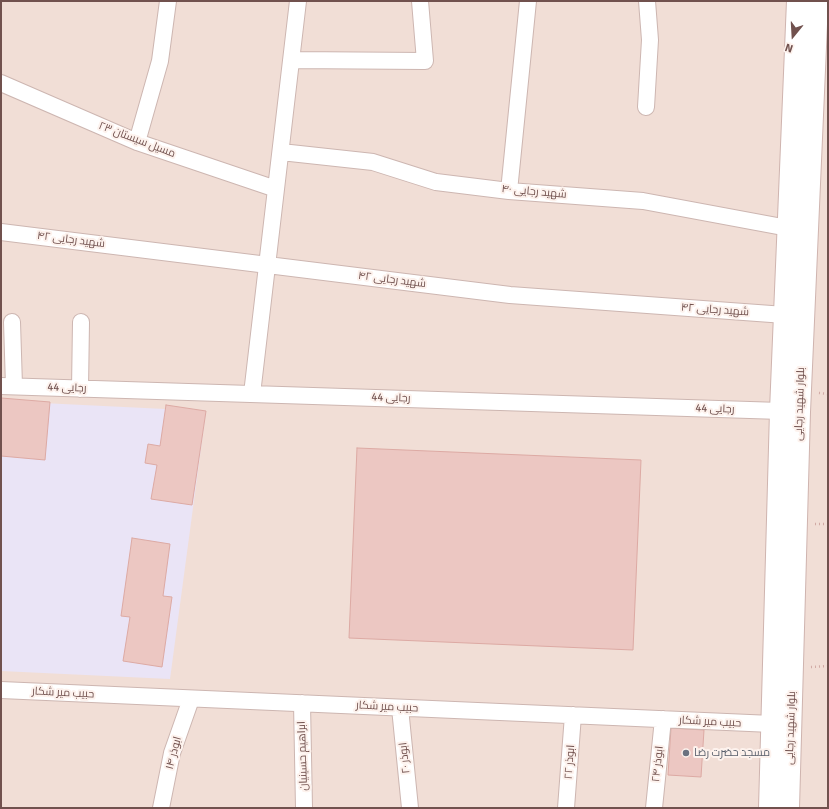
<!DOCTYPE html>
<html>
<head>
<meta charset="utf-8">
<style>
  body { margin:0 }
  #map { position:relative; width:829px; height:809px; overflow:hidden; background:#faeee7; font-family:Signika,sans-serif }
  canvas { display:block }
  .frame { position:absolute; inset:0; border:2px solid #71514e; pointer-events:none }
  .north { position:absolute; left:773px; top:16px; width:40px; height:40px; -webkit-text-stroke:3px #fdf2ed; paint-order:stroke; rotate:198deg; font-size:11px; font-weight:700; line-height:16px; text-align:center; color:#71514e }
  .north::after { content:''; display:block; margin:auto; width:14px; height:18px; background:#71514e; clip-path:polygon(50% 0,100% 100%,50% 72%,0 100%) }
</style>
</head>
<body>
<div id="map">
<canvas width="829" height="809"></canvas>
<div class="frame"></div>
<div class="north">N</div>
</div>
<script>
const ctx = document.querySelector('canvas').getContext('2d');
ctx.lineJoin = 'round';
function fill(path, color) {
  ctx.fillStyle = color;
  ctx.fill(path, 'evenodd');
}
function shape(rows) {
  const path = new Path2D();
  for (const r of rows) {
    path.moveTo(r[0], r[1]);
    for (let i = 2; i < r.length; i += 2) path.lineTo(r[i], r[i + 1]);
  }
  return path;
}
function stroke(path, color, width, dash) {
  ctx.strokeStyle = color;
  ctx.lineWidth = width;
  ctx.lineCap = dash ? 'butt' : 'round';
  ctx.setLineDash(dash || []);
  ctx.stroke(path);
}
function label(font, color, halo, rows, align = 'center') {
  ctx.font = font + ' Signika,Cairo,sans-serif';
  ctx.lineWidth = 4;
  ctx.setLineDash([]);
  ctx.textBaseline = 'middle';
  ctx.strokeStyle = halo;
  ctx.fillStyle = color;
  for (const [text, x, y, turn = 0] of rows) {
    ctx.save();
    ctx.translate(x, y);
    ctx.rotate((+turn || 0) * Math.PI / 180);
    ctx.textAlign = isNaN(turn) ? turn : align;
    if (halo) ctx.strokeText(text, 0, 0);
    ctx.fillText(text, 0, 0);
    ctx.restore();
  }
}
fill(shape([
  [1,1,828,1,828,808,1,808]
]), '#f1ded6');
fill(shape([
  [1,401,206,411,170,679,1,671]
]), '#eae4f6');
const building = shape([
  [1,398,50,402,45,460,1,456,1,398],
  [166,405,206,411,192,505,151,499,157,465,145,463,148,444,160,446,166,405],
  [357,448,641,460,633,650,349,638,357,448],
  [132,538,170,544,163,596,172,597,162,667,123,661,130,617,121,616,132,538],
  [671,728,704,730,701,777,668,775,671,728]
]);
fill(building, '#ecc7c2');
stroke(building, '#ddaaa4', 1);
const minor = shape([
  [291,60,425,61,420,1],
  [1,83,137,142,276,189],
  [646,107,650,40,647,1],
  [137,142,160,61,168,1],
  [281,152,373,162,436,182,509,191,643,201,788,228],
  [509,191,528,1],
  [1,232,510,295,785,315],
  [12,322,14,386],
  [1,386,781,411],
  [80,389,81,322],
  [252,394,298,1],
  [1,690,772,724],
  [302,703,304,808],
  [400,708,410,808],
  [161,808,172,753,191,699],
  [566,808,573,715],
  [654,808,663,719]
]);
const secondary = shape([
  [770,808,781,411,798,1],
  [788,808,799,412,817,1]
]);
stroke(minor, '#cdb6b1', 18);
stroke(secondary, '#cfb4af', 24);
stroke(shape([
  [819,393,828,394],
  [815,524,828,524],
  [811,667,828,666]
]), '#d1aaa5', 2.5, [1, 3]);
stroke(minor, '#fff', 16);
stroke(secondary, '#fff', 22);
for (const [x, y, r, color] of [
  [686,753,4,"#6b7280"]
]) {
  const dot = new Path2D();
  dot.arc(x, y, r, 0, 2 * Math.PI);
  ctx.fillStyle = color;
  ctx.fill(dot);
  stroke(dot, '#fdf2ed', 1.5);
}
label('11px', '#71514e', '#fdf2ed', [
  ["مسیل سیستان ۲۳",137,140,21],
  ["شهید رجایی ۴۰",534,192,5],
  ["شهید رجایی ۴۲",71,240,7],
  ["شهید رجایی ۴۲",392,280,7],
  ["شهید رجایی ۴۲",715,310,4],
  ["رجایی 44",67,388,2],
  ["رجایی 44",391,398,2],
  ["بلوار شهید رجایی",800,404,-88],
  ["رجایی 44",715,409,2],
  ["حبیب میر شکار",63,693,3],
  ["حبیب میر شکار",387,707,3],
  ["حبیب میر شکار",710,722,3],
  ["بلوار شهید رجایی",791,728,-88],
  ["ابوذر ۱۴",174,753,-75],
  ["ابراهیم حسینیان",303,756,-92],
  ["ابوذر ۲۰",405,758,-96],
  ["ابوذر ۲۲",570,762,-86],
  ["ابوذر ۲۴",658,764,-84]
]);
label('11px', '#5b616d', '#fdf2ed', [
  ["مسجد حضرت رضا",694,753]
], 'left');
</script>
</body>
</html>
